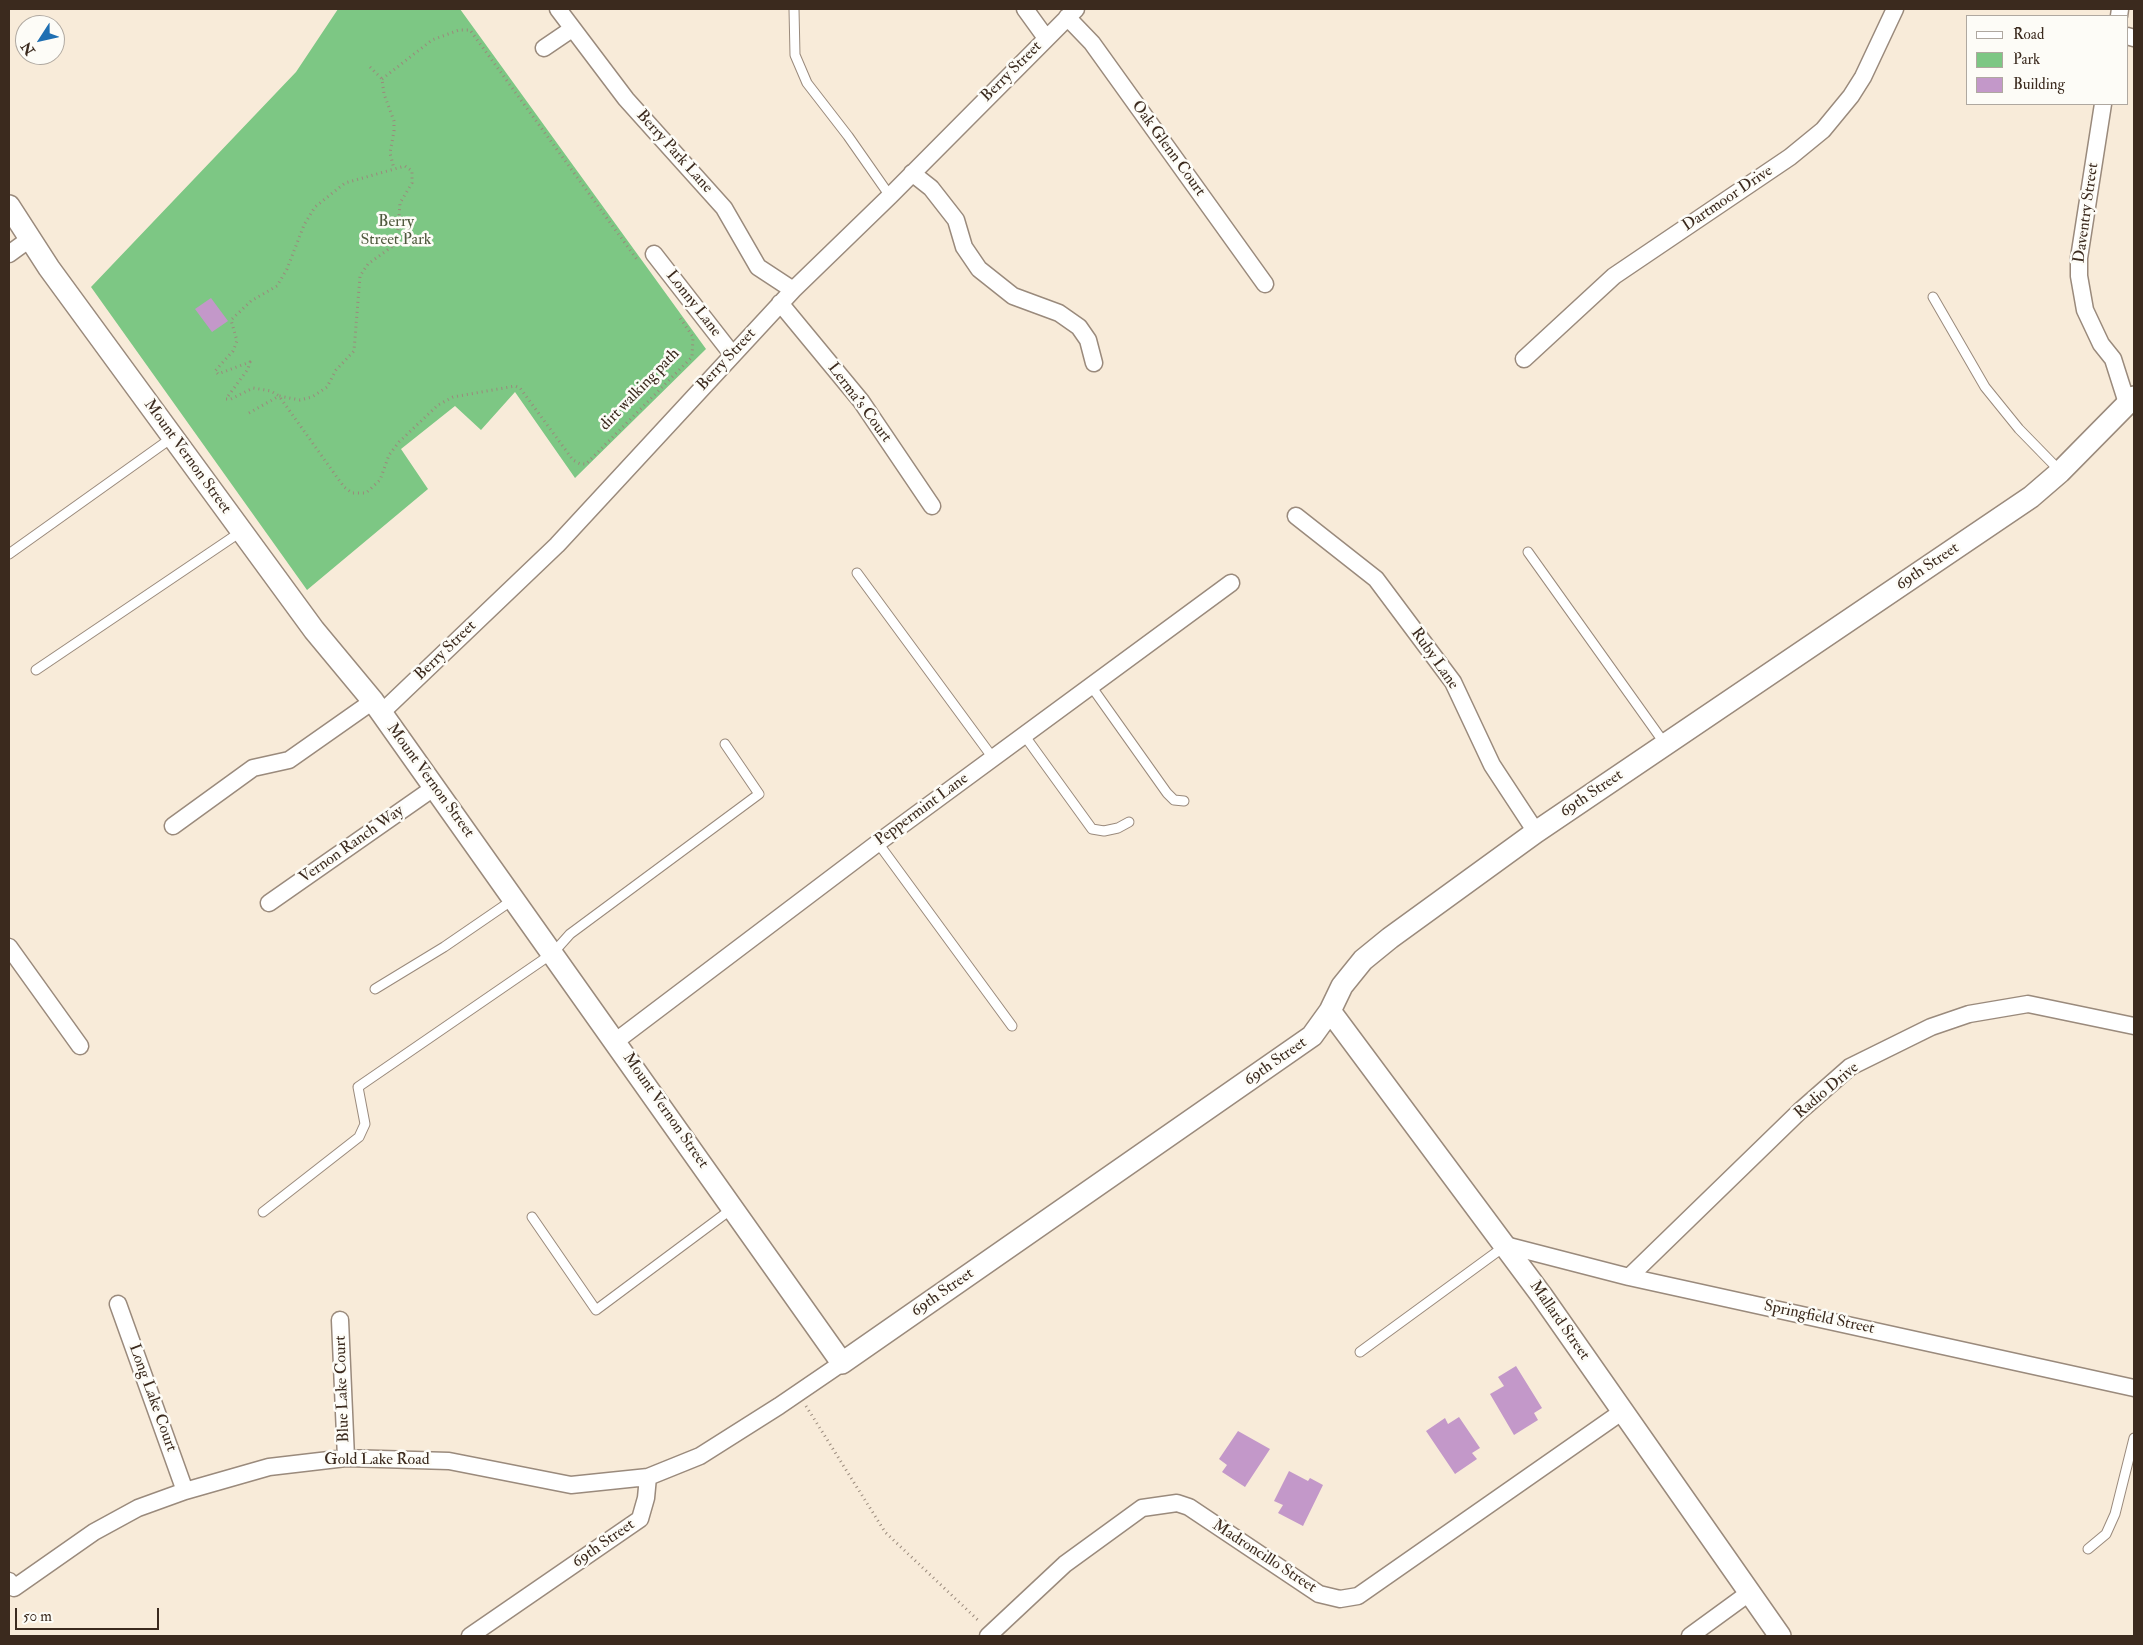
<!DOCTYPE html>
<html>
<head>
<meta charset="utf-8">
<style>
  body { margin:0 }
  #map { position:relative; width:2143px; height:1645px; overflow:hidden; background:#f8ebd9; font-family:"IM FELL Double Pica",serif }
  canvas { display:block }
  .frame { position:absolute; inset:0; border:10px solid #3b2a1e; pointer-events:none }
  .legend { position:absolute; left:1966px; top:15px; width:162px; height:90px; box-sizing:border-box; background:#fdfcf7; border:1px solid #afa8a0; margin:0; padding:6px 9px; list-style:none; font-size:15px; color:#3b2a1e }
  .legend li { display:flex; align-items:center; gap:10px; height:25px }
  .legend b { width:25px; border:1px solid #afa8a0 }
  .north { position:absolute; left:15px; top:15px; width:50px; height:50px; box-sizing:border-box; background:#fdfcf7; border:1px solid #afa8a0; border-radius:50%; rotate:235deg; font-size:14px; font-weight:700; line-height:20px; text-align:center; color:#3b2a1e }
  .north::after { content:''; display:block; margin:auto; width:18px; height:22px; background:#1f6fb2; clip-path:polygon(50% 0,100% 100%,50% 72%,0 100%) }
  .scale { position:absolute; left:15px; top:1608px; width:144px; height:22px; box-sizing:border-box; border:2px solid #3b2a1e; border-top:0; padding-left:6px; font-size:15px; line-height:18px; white-space:nowrap; color:#3b2a1e; -webkit-text-stroke:4px #fdfcf7; paint-order:stroke }
</style>
</head>
<body>
<div id="map">
<canvas width="2143" height="1645"></canvas>
<div class="frame"></div>
<ul class="legend">
<li><b style="height:6px;background:#fff"></b>Road</li>
<li><b style="height:14px;background:#7dc784"></b>Park</li>
<li><b style="height:14px;background:#c398c9"></b>Building</li>
</ul>
<div class="north">N</div>
<div class="scale">50 m</div>
</div>
<script>
const ctx = document.querySelector('canvas').getContext('2d');
ctx.lineJoin = 'round';
function fill(path, color) {
  ctx.fillStyle = color;
  ctx.fill(path, 'evenodd');
}
function shape(rows) {
  const path = new Path2D();
  for (const r of rows) {
    path.moveTo(r[0], r[1]);
    for (let i = 2; i < r.length; i += 2) path.lineTo(r[i], r[i + 1]);
  }
  return path;
}
function stroke(path, color, width, dash) {
  ctx.strokeStyle = color;
  ctx.lineWidth = width;
  ctx.lineCap = dash ? 'butt' : 'round';
  ctx.setLineDash(dash || []);
  ctx.stroke(path);
}
function label(font, color, halo, rows, align = 'center') {
  ctx.font = font + ' "IM FELL Double Pica",serif';
  ctx.lineWidth = 5;
  ctx.setLineDash([]);
  ctx.textBaseline = 'middle';
  ctx.strokeStyle = halo;
  ctx.fillStyle = color;
  for (const [text, x, y, turn = 0] of rows) {
    ctx.save();
    ctx.translate(x, y);
    ctx.rotate((+turn || 0) * Math.PI / 180);
    ctx.textAlign = isNaN(turn) ? turn : align;
    if (halo) ctx.strokeText(text, 0, 0);
    ctx.fillText(text, 0, 0);
    ctx.restore();
  }
}
fill(shape([
  [338,9,460,9,706,349,575,478,515,392,481,430,455,406,401,449,428,489,307,590,91,287,296,72]
]), '#7dc784');
fill(shape([
  [211,298,228,321,212,332,195,309],
  [1516,1366,1542,1408,1534,1413,1538,1420,1514,1435,1490,1394,1504,1386,1498,1377],
  [1459,1417,1480,1448,1472,1453,1477,1459,1455,1474,1426,1431,1445,1418,1448,1424],
  [1238,1431,1270,1449,1245,1487,1222,1472,1227,1465,1219,1459],
  [1289,1471,1308,1481,1310,1478,1323,1485,1303,1526,1278,1513,1283,1505,1274,1501]
]), '#c398c9');
const service = shape([
  [794,9,795,55,807,83,848,136,890,196],
  [1933,297,1985,387,2019,429,2060,471],
  [1528,552,1665,744],
  [9,554,173,437],
  [857,573,993,758],
  [36,670,242,531],
  [1091,686,1167,793,1174,800,1184,801],
  [1024,735,1092,829,1104,831,1118,828,1129,822],
  [878,843,1012,1026],
  [375,989,444,947,514,899],
  [263,1212,359,1137,365,1124,358,1087,553,953,570,934,759,794,725,744],
  [532,1217,596,1310,733,1208],
  [1360,1352,1505,1246],
  [2088,1549,2106,1534,2115,1514,2134,1438]
]);
const minor = shape([
  [558,9,626,99,724,208,758,267,793,290],
  [1025,9,1046,38],
  [2119,16,2120,9],
  [1067,17,1092,43,1265,284],
  [2127,36,2134,38],
  [544,48,572,29],
  [2103,104,2079,258,2079,276,2085,310,2101,344,2113,359,2127,403],
  [912,173,931,188,956,220,964,247,979,269,1013,296,1059,313,1079,327,1088,340,1094,363],
  [9,254,31,238],
  [654,254,732,354],
  [780,303,861,401,932,506],
  [1524,359,1614,276,1790,157,1823,130,1851,96,1863,77,1895,9],
  [1296,516,1376,579,1453,682,1492,765,1536,832],
  [381,713,557,545,793,290,890,196,1076,9],
  [173,826,253,768,289,760,373,701],
  [269,903,435,787],
  [9,947,80,1046],
  [616,1041,883,839,1231,583],
  [1505,1245,1629,1277,2134,1388],
  [1629,1277,1800,1111,1850,1067,1931,1027,1969,1014,2028,1004,2134,1026],
  [118,1304,185,1491],
  [340,1320,346,1458],
  [9,1581,14,1588,94,1532,138,1508,185,1491,269,1467,346,1458,449,1461,571,1485,648,1477,700,1456,779,1406,842,1363],
  [470,1636,640,1519,646,1498,648,1477],
  [988,1636,1065,1564,1142,1508,1177,1503,1189,1507,1319,1594,1340,1599,1358,1596,1623,1411],
  [1690,1636,1749,1593]
]);
const tertiary = shape([
  [9,206,49,268,314,630,373,701,842,1363,1312,1036,1330,1011,1342,986,1363,960,1390,938,1536,832,2031,497,2060,472,2134,397],
  [1330,1011,1542,1296,1780,1636]
]);
stroke(service, '#9a8a7c', 11);
stroke(minor, '#9a8a7c', 19);
stroke(tertiary, '#9a8a7c', 24);
stroke(shape([
  [370,67,382,79,384,94,394,121,394,131,390,153,394,169],
  [382,79,432,40,459,30,470,30,638,261],
  [249,413,279,396,300,400,312,397,327,387,336,370,354,351,360,276,368,264,397,243,400,203,412,183,412,171,405,166,345,183,315,207,304,225,287,269,277,286,251,301,231,320,237,341,233,351,215,371,218,374,250,362,248,369,226,399,231,399,253,388,271,391,279,396,344,487,352,493,366,493,380,480,389,455,399,442,438,405,453,397,515,386,520,388,573,460,580,464,586,464,692,357,693,337,680,318],
  [806,1406,885,1532,980,1622]
]), '#9a8a7c', 3, [1, 4]);
stroke(service, '#fff', 9);
stroke(minor, '#fff', 16);
stroke(tertiary, '#fff', 21);
label('16px', '#3b2a1e', '#fdfcf7', [
  ["Berry Street",1012,72,-45],
  ["Oak Glenn Court",1168,149,54],
  ["Berry Park Lane",674,152,48],
  ["Dartmoor Drive",1728,199,-34],
  ["Daventry Street",2087,213,-82],
  ["Lonny Lane",693,304,52],
  ["Berry Street",727,360,-47],
  ["dirt walking path",640,390,-46],
  ["Lerma's Court",859,403,53],
  ["Mount Vernon Street",187,457,54],
  ["69th Street",1928,567,-34],
  ["Berry Street",446,651,-44],
  ["Ruby Lane",1434,659,55],
  ["Mount Vernon Street",430,781,54],
  ["69th Street",1592,794,-34],
  ["Peppermint Lane",922,810,-36],
  ["Vernon Ranch Way",352,845,-35],
  ["69th Street",1276,1062,-35],
  ["Radio Drive",1827,1091,-40],
  ["Mount Vernon Street",665,1111,55],
  ["69th Street",943,1293,-35],
  ["Springfield Street",1819,1318,12],
  ["Mallard Street",1559,1321,55],
  ["Blue Lake Court",343,1389,-92],
  ["Long Lake Court",152,1398,70],
  ["Gold Lake Road",377,1461],
  ["69th Street",604,1544,-35],
  ["Madroncillo Street",1264,1557,33]
]);
label('16px', '#4f593d', '#fdfcf7', [
  ["Berry",396,223],
  ["Street Park",396,241]
]);
</script>
</body>
</html>
